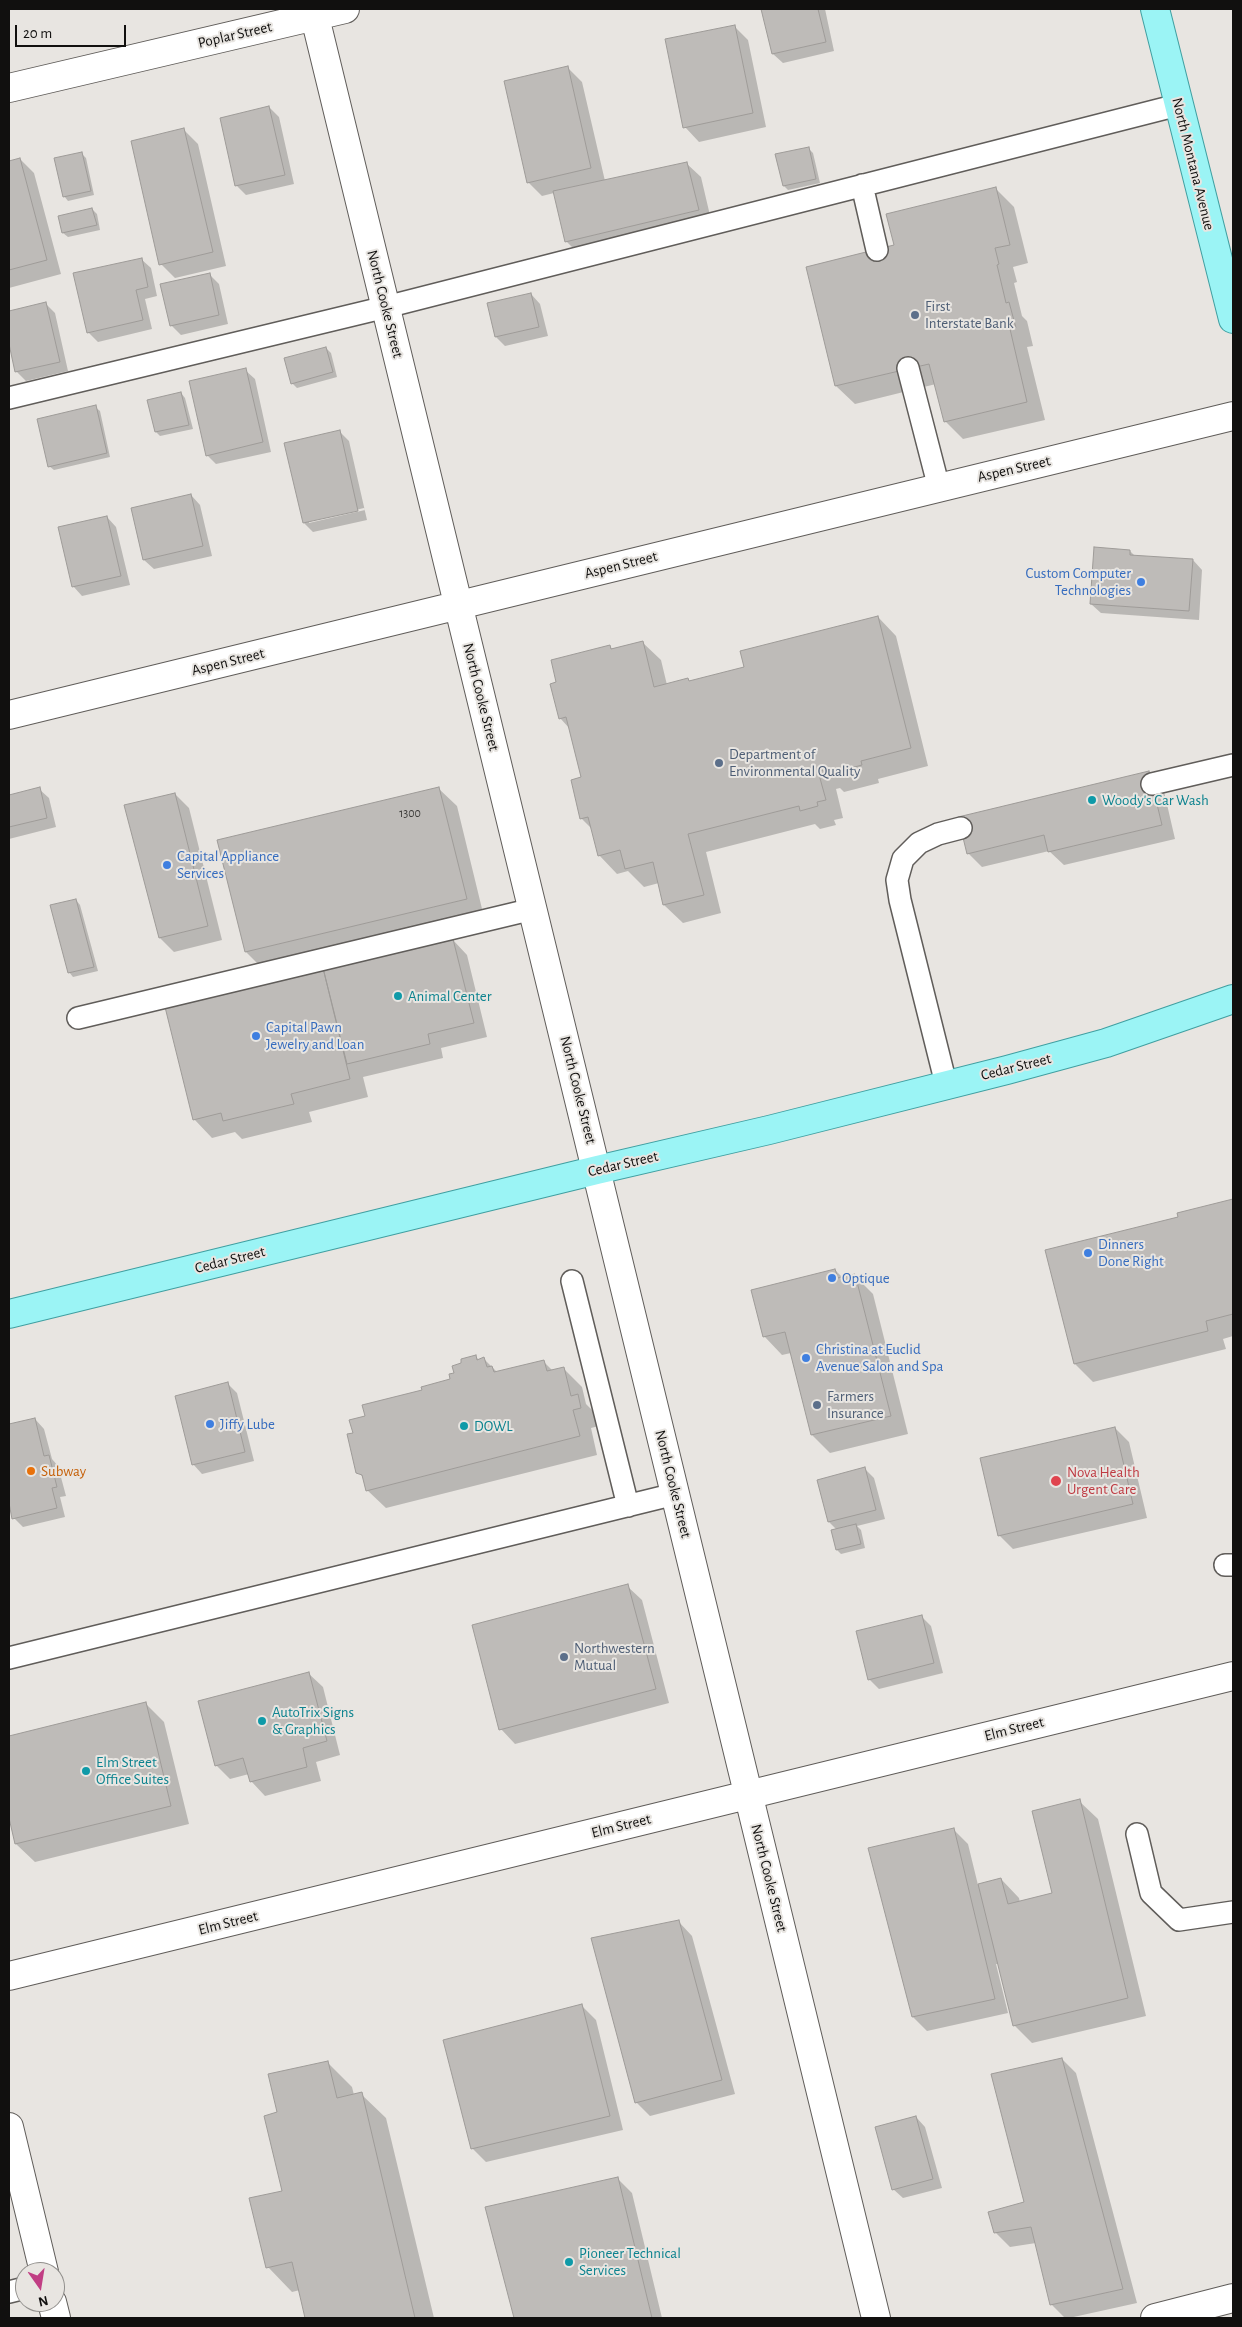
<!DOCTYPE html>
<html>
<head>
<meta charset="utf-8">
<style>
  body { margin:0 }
  #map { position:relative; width:1242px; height:2327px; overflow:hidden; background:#e8e5e1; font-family:"Alegreya Sans",sans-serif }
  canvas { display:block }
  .frame { position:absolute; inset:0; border:10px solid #11100f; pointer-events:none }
  .north { position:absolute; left:15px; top:2262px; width:50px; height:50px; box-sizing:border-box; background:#e8e5e1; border:1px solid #92908d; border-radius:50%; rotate:167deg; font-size:14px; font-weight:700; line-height:20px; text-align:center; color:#11100f }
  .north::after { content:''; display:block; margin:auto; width:18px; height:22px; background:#c13e84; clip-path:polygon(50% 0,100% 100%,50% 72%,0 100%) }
  .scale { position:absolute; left:15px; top:25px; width:111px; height:22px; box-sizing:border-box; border:2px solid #11100f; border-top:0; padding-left:6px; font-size:15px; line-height:18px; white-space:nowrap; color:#11100f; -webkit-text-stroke:4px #e8e5e1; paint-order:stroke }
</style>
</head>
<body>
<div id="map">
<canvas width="1242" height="2327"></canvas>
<div class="frame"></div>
<div class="north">N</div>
<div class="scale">20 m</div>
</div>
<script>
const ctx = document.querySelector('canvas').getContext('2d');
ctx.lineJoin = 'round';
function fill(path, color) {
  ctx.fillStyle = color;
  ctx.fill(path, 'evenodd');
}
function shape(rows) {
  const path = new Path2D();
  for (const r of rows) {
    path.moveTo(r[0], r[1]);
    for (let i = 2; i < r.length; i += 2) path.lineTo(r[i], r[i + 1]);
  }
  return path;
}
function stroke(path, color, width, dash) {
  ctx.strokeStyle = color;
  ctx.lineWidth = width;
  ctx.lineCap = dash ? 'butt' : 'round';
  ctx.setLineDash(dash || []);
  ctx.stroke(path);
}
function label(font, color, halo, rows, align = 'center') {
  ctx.font = font + ' "Alegreya Sans",sans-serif';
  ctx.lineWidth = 4;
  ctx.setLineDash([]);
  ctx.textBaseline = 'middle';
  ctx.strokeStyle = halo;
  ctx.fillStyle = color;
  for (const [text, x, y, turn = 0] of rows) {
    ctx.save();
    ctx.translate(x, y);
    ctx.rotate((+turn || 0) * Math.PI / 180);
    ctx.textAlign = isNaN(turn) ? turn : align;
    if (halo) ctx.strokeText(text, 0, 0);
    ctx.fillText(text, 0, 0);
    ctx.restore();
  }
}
fill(shape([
  [763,9,825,9,834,51,783,63,773,54],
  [734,26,748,40,766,127,699,142,685,127],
  [568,68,582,82,605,181,686,163,701,177,712,224,580,255,566,241,554,193,542,196,528,182],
  [269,107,279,117,294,184,246,195,237,186,221,118],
  [184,130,198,144,226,266,175,278,161,264],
  [808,148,813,153,820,183,788,190,784,186],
  [81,153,86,158,94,195,68,201,64,196],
  [20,159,34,173,61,274,9,288,9,162],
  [996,189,1014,207,1028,263,1013,267,1017,282,1014,283,1022,316,1027,321,1033,346,1027,347,1045,420,963,439,945,421,936,384,855,404,836,386,807,268,895,246],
  [92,209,97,214,100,230,68,237,63,233],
  [141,259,151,268,157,296,145,299,152,329,98,342,88,332],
  [209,274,219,284,228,324,181,335,171,325],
  [531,294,540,304,548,336,505,346,496,337],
  [46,304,55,313,68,371,26,381,16,371,9,338,9,312],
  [326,348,331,353,337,377,297,388,292,383],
  [245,370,255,379,271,452,216,464,207,455],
  [181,393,185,398,193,429,160,436,156,432],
  [95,407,100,411,110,457,54,470,49,466],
  [340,432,349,441,367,520,313,532,304,523],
  [364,508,365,510,309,523,309,521],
  [191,495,200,505,212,556,154,569,144,560],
  [107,517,116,527,130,585,82,596,73,586],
  [1130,551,1136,557,1193,560,1202,570,1199,620,1101,613,1091,604],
  [878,617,896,636,928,766,878,779,879,783,844,792,840,788,836,789,843,818,834,820,836,825,820,829,815,824,706,852,721,913,683,923,664,905,659,883,644,887,628,871,617,874,599,855,593,830,582,819,572,781,583,778,570,729,560,718,558,683,610,647,612,649,642,642,661,660,667,685,688,680,691,682,746,668],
  [1163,787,1175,839,1064,865,1049,851,982,867,968,853],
  [438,788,457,806,484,917,264,970,246,952],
  [39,789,49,798,56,827,9,839,9,796],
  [175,794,189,808,222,940,174,952,160,938],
  [76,900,80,905,98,971,73,977,69,972],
  [453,940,467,955,487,1037,441,1048,443,1058,363,1077,368,1097,309,1112,312,1122,242,1139,235,1132,212,1138,194,1119,323,970],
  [1233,1200,1233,1336,1223,1339,1226,1349,1093,1382,1075,1364,1179,1218,1178,1214],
  [835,1270,843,1278,854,1275,873,1294,908,1434,830,1453,812,1435,791,1353,782,1355,764,1336],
  [475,1356,479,1360,484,1359,498,1373,543,1361,553,1371,563,1368,582,1387,586,1404,596,1414,599,1426,591,1428,597,1455,386,1508,367,1490,365,1479,358,1472,354,1434,367,1416,452,1380,456,1374],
  [228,1384,237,1393,254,1461,202,1474,193,1464],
  [35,1419,44,1429,52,1459,58,1466,66,1496,60,1497,65,1517,23,1527,14,1518,9,1498,9,1425],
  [1115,1428,1129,1442,1147,1518,1013,1549,999,1535],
  [865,1469,874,1478,885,1519,857,1526,861,1530,865,1548,841,1554,837,1550,837,1530,829,1522],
  [627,1586,642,1600,669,1703,515,1744,501,1729],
  [922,1617,931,1626,943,1673,879,1689,869,1679],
  [308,1673,323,1687,340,1755,316,1762,321,1781,265,1796,251,1781,249,1774,230,1779,216,1765],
  [146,1704,164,1722,189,1824,35,1862,16,1844,9,1812,9,1738],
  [1079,1801,1098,1819,1146,2016,1032,2043,1014,2025,999,1964,996,1964,1008,2013,927,2031,913,2017,954,1830,968,1844,978,1885,1001,1879,1019,1898,1020,1903,1054,1894],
  [678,1921,692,1936,735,2094,650,2116,636,2102],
  [582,2006,596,2020,623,2130,486,2162,472,2148],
  [1062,2059,1076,2073,1137,2303,1069,2318,1065,2318,1052,2305,1036,2243,1010,2247,996,2233,1025,2203],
  [327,2062,352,2087,354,2095,361,2094,386,2118,434,2318,307,2318,300,2290,292,2292,268,2267,283,2192,278,2113],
  [916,2117,925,2127,942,2188,903,2198,893,2189],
  [618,2179,632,2193,662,2318,515,2318,487,2208]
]), '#0003');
const building = shape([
  [761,9,818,9,826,42,772,54,761,9],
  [735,25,753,113,683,128,665,39,735,25],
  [568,66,591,168,527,183,504,81,568,66],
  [269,106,285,175,235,186,220,118,269,106],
  [184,128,213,252,159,265,131,141,184,128],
  [809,147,816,179,783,186,775,154,809,147],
  [82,152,91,191,63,197,54,158,82,152],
  [20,158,47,260,9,270,9,161,20,158],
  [687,162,699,210,565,242,553,191,687,162],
  [996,187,1010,245,995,248,999,264,997,265,1006,303,1009,302,1016,328,1010,329,1027,402,944,422,929,364,835,386,806,267,894,245,886,214,996,187],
  [92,208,97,225,62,233,58,216,92,208],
  [142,258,148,287,136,290,143,320,87,333,73,273,142,258],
  [210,273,219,315,170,326,160,284,210,273],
  [531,293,539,327,495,337,487,303,531,293],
  [46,302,60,362,15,372,9,344,9,311,46,302],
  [326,347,333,372,291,384,284,358,326,347],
  [246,368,263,442,206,456,189,381,246,368],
  [181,392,189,425,155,432,147,400,181,392],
  [96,405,107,453,48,467,37,419,96,405],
  [340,430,358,511,303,523,284,443,340,430],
  [191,494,203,546,143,560,131,508,191,494],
  [107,516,121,576,72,587,58,527,107,516],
  [1094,547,1130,550,1130,555,1193,559,1189,611,1090,604,1094,547],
  [878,616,911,748,861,761,862,765,824,775,823,770,818,771,826,800,817,802,818,806,800,811,799,806,688,834,704,895,663,905,653,862,625,869,620,850,598,856,588,817,580,819,571,780,581,777,566,717,559,719,550,684,556,682,551,660,610,645,611,649,643,641,654,687,688,678,689,681,744,667,740,651,878,616],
  [1149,771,1162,825,1048,852,1044,835,967,854,958,817,1149,771],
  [40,787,47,818,9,827,9,795,40,787],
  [439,787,467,899,245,952,217,840,439,787],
  [175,793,208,926,159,938,124,805,175,793],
  [76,899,94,967,68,973,50,905,76,899],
  [453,939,474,1023,428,1034,430,1044,347,1064,323,968,453,939],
  [323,968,350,1079,291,1094,294,1104,223,1121,221,1113,193,1120,165,1007,323,968],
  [1233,1199,1233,1314,1206,1321,1208,1331,1074,1364,1045,1250,1178,1217,1177,1213,1233,1199],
  [835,1269,838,1278,855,1274,891,1416,811,1435,785,1332,763,1337,751,1290,835,1269],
  [476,1355,477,1360,484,1357,487,1367,492,1366,494,1372,544,1360,547,1371,564,1367,571,1396,578,1394,581,1408,573,1410,580,1436,366,1491,362,1475,356,1473,347,1434,353,1433,349,1420,365,1416,362,1405,422,1390,421,1387,450,1379,449,1374,454,1373,452,1366,461,1363,461,1359,476,1355],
  [228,1382,245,1452,192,1465,175,1396,228,1382],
  [35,1418,44,1456,49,1455,57,1487,52,1488,57,1508,12,1519,9,1503,9,1424,35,1418],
  [1115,1427,1133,1504,998,1536,980,1458,1115,1427],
  [865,1467,876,1510,828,1522,817,1480,865,1467],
  [856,1524,861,1544,836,1550,831,1530,856,1524],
  [628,1584,656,1689,499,1730,472,1625,628,1584],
  [922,1615,934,1663,868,1680,856,1631,922,1615],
  [309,1672,327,1741,303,1748,307,1767,250,1782,243,1758,215,1766,198,1701,309,1672],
  [146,1702,171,1806,15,1844,9,1818,9,1736,146,1702],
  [1080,1799,1128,1998,1013,2026,978,1884,1001,1878,1008,1904,1052,1893,1032,1811,1080,1799],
  [954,1828,995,1999,912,2017,868,1848,954,1828],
  [679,1920,722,2080,635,2103,591,1938,679,1920],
  [582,2004,610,2116,471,2149,443,2040,582,2004],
  [1062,2058,1123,2289,1050,2305,1031,2227,994,2233,988,2212,1024,2202,991,2074,1062,2058],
  [328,2061,337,2098,362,2092,415,2318,305,2318,292,2262,266,2268,249,2198,282,2191,264,2116,277,2112,268,2074,328,2061],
  [916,2116,933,2179,892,2190,875,2127,916,2116],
  [618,2177,652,2318,514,2318,485,2207,618,2177]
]);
fill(building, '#bebbb8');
stroke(building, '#9e9b98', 1);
const service = shape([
  [862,185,877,250],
  [908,368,939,488],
  [9,398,386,307,1178,105],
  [1152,784,1233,765],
  [78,1018,533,909],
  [946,1084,900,900,897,880,903,859,919,843,938,834,961,828],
  [572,1281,628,1506],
  [1225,1565,1233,1565],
  [9,1658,675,1494],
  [1137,1834,1151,1893,1179,1920,1233,1912],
  [9,2292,25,2288]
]);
const minor = shape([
  [313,9,876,2318],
  [9,88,345,9],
  [9,715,1233,416],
  [9,1976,1233,1676],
  [9,2127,44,2272],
  [52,2302,56,2318],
  [1155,2318,1233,2298]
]);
const primary = shape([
  [1155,9,1233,319],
  [9,1314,597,1170,769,1130,1007,1070,1106,1043,1233,999]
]);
stroke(service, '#605d5a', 24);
stroke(minor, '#605d5a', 30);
stroke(primary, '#409fa1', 30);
stroke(service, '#fff', 21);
stroke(minor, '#fff', 28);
stroke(primary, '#9bf4f5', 28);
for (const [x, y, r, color] of [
  [915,315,5,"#5c6f8a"],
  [1141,582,5,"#3f7fe0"],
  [719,763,5,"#5c6f8a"],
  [1092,800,5,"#0f9aa8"],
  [167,865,5,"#3f7fe0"],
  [398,996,5,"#0f9aa8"],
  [256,1036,5,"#3f7fe0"],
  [1088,1253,5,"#3f7fe0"],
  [832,1278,5,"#3f7fe0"],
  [806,1358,5,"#3f7fe0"],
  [817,1405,5,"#5c6f8a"],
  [210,1424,5,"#3f7fe0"],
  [464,1426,5,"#0f9aa8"],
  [31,1471,5,"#e8710a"],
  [1056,1481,6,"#e0444e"],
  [564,1657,5,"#5c6f8a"],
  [262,1721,5,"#0f9aa8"],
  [86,1771,5,"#0f9aa8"],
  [569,2262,5,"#0f9aa8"]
]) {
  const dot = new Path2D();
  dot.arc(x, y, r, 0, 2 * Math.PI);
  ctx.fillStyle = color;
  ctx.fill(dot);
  stroke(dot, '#e8e5e1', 2);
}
label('12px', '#3c3b39', null, [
  ["1300",410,813]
]);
label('15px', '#11100f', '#e8e5e1', [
  ["Poplar Street",235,35,-13],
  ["North Montana Avenue",1193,164,76],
  ["North Cooke Street",385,304,76],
  ["Aspen Street",1014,469,-13],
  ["Aspen Street",621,565,-14],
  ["Aspen Street",228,662,-14],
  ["North Cooke Street",481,697,76],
  ["Cedar Street",1016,1067,-14],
  ["North Cooke Street",578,1090,76],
  ["Cedar Street",623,1164,-13],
  ["Cedar Street",230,1260,-14],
  ["North Cooke Street",673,1484,76],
  ["Elm Street",1014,1729,-14],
  ["Elm Street",621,1826,-14],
  ["North Cooke Street",769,1878,76],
  ["Elm Street",228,1923,-14]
]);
label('15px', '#4e5e75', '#e8e5e1', [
  ["First",925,306],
  ["Interstate Bank",925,323],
  ["Department of",729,754],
  ["Environmental Quality",729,771],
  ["Farmers",827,1396],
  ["Insurance",827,1413],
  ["Northwestern",574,1648],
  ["Mutual",574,1665]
], 'left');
label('15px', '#366cbe', '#e8e5e1', [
  ["Custom Computer",1131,573,"right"],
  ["Technologies",1131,590,"right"],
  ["Capital Appliance",177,856],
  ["Services",177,873],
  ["Capital Pawn",266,1027],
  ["Jewelry and Loan",266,1044],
  ["Dinners",1098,1244],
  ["Done Right",1098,1261],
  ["Optique",842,1278],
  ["Christina at Euclid",816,1349],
  ["Avenue Salon and Spa",816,1366],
  ["Jiffy Lube",220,1424]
], 'left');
label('15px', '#0d838f', '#e8e5e1', [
  ["Woody's Car Wash",1102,800],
  ["Animal Center",408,996],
  ["DOWL",474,1426],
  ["AutoTrix Signs",272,1712],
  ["& Graphics",272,1729],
  ["Elm Street",96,1762],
  ["Office Suites",96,1779],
  ["Pioneer Technical",579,2253],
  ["Services",579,2270]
], 'left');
label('15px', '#c56008', '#e8e5e1', [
  ["Subway",41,1471]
], 'left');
label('15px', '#be3a42', '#e8e5e1', [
  ["Nova Health",1067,1472],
  ["Urgent Care",1067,1489]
], 'left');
</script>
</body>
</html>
